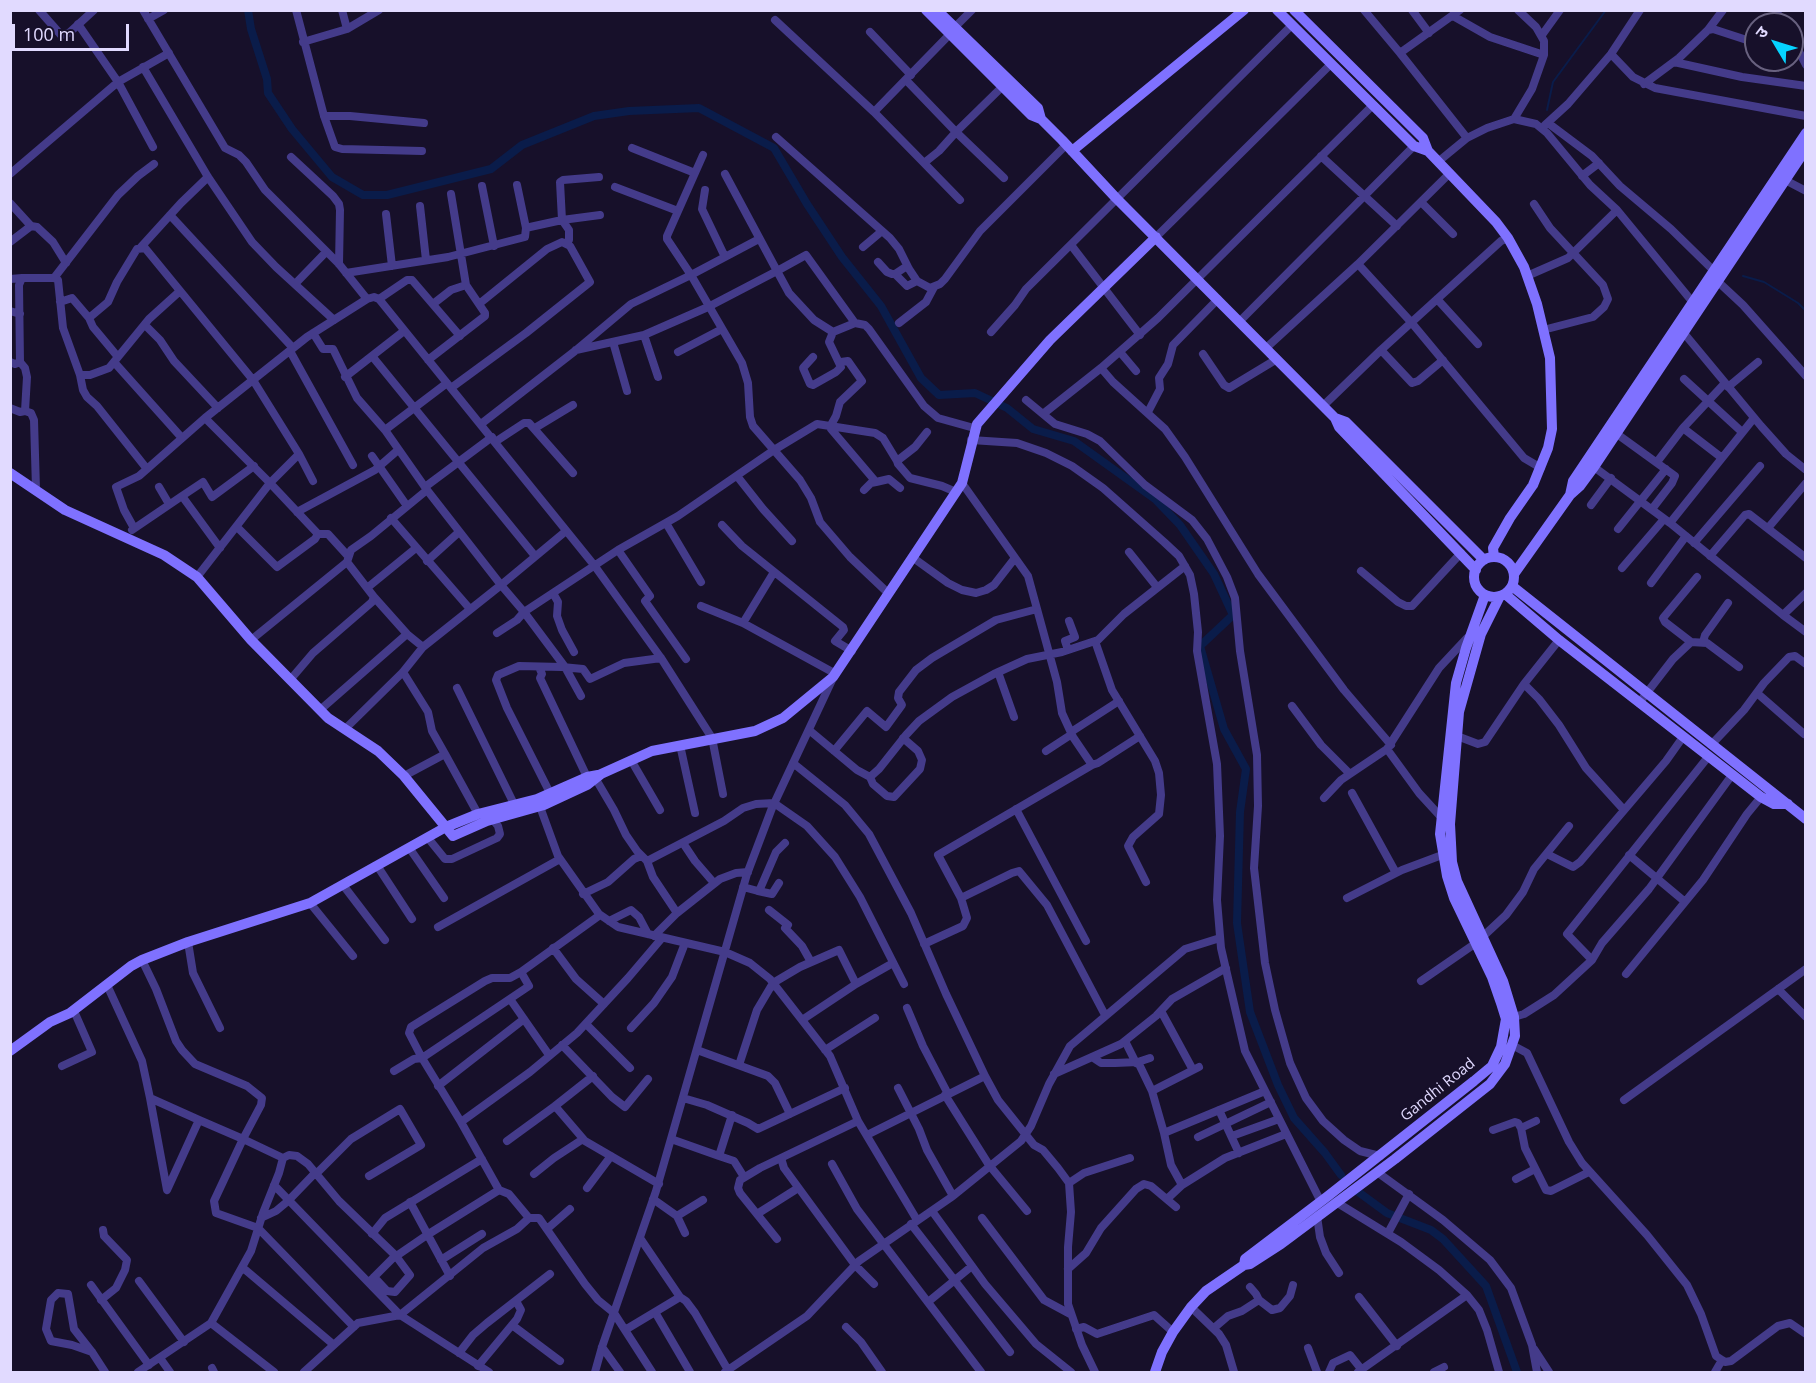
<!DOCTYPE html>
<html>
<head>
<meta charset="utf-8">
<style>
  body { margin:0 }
  #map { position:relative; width:1816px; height:1383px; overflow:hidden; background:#17102a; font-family:"Open Sans","Noto Sans Devanagari",sans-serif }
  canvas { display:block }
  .frame { position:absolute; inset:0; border:12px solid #e1daff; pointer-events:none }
  .north { position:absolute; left:1744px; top:12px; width:60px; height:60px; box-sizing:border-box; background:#17102a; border:2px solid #68617f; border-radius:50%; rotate:308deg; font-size:16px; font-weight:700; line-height:24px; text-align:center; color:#e1daff }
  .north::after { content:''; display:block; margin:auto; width:21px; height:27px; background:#06d3ff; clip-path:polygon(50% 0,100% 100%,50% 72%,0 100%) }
  .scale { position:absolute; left:12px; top:24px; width:117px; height:27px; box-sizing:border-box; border:3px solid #e1daff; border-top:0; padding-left:8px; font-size:18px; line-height:21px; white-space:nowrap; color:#e1daff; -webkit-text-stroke:4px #17102a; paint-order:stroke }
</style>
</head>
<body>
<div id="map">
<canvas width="1816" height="1383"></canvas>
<div class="frame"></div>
<div class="north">उ</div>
<div class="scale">100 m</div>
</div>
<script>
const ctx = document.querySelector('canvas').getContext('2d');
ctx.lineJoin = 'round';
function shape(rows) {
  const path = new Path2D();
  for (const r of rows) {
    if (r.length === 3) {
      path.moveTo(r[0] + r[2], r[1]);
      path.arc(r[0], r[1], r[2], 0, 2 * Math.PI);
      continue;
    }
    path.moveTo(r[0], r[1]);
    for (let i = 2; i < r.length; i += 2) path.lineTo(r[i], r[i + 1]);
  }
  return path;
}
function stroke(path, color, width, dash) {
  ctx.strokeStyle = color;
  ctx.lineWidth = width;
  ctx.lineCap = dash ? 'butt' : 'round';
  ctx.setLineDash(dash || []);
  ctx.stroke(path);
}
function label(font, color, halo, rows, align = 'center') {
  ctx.font = font + ' "Open Sans",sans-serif';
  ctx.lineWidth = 4.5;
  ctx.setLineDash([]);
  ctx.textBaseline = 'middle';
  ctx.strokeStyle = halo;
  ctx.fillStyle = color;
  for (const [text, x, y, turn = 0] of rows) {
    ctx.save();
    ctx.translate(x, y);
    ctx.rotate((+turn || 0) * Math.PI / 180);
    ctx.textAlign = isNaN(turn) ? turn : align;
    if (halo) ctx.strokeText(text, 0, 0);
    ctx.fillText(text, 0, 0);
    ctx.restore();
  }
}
stroke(shape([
  [1547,110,1553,82,1606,10],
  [1743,276,1764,282,1798,303,1806,311]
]), '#0a1c4a', 2);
stroke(shape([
  [248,10,251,29,267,79,268,93,292,129,332,177,363,195,387,195,491,169,522,145,594,116,629,111,699,108,774,148,807,204,842,257,881,306,921,378,939,395,975,393,1007,408,1033,429,1074,441,1155,499,1180,525,1214,574,1233,615,1200,646,1224,729,1246,769,1240,812,1237,923,1250,1012,1278,1085,1294,1118,1325,1153,1341,1175],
  [1357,1191,1387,1213,1431,1230,1443,1239,1486,1286,1517,1372]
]), '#0a1c4a', 8);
stroke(shape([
  [39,10,61,35,69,33,94,10],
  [143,10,225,148,239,155,246,162,265,190,339,264,367,299],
  [296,10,324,116,335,147,342,149,422,151],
  [342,10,347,29],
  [1364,10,1400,53,1467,138],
  [1412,10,1429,33],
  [1775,10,1785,24],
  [1453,16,1490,37,1544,55],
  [148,19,164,10],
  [775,20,874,112,950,34],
  [955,27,972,10],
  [1708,30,1723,10],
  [870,32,911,75],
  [1542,35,1560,10],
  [1792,38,1806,65],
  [303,42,347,29,379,10],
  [1400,53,1460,10],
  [1611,54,1633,77,1655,88,1806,116],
  [1674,62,1742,77,1806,86],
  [143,67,208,177,252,242,276,267,334,320],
  [906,80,956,132,1003,86],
  [1644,84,1679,58,1708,30,1713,29,1756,43],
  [874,112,924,163],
  [324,116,350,116,424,123],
  [1514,119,1536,124,1547,133,1590,185,1617,210,1695,305],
  [1548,123,1592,156,1620,186,1671,229,1713,270],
  [1545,125,1568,104,1611,54,1640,10],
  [776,137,890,238,899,249,909,269,917,281,930,288,940,284,945,279,980,231,1066,145],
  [153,147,118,82,169,53],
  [632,148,695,173],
  [703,155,667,236,667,239,691,275,742,363,748,383,750,417,753,426,800,480,811,498,820,522,850,557,888,593],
  [1321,156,1397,226],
  [291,157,333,196,339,204,340,210,339,264],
  [1439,161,1467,138,1487,128,1514,119,1532,89,1544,55,1544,41,1536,27,1518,10],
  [10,174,118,82,78,24],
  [1582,176,1599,163],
  [1785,180,1806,191],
  [517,185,526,228],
  [482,186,494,246],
  [615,187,678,211],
  [705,190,702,209,725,257],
  [960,200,924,163,939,151,956,132,1004,178],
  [1421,202,1453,234],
  [10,203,31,226,37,227,53,242,66,263],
  [1534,204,1550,228,1603,285,1608,299,1604,307,1593,317,1543,330],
  [420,206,426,260],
  [386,214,392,266],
  [170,215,293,348],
  [1156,237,1331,64],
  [10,242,31,226],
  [566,243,569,240,569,230,562,220,560,182,563,180,599,177],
  [1071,245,1140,335],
  [141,247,181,203,208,177],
  [863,247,882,231],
  [878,262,887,272,892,274,895,274,907,266],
  [1358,264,1411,322,1524,458,1541,468],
  [346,273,448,257,525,237,526,228,530,227,562,220,600,215],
  [895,274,907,286,917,281],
  [1527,276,1568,258,1617,210],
  [54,278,118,195,138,176,154,164],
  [1714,278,1743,305,1806,376],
  [10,279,22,278],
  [295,284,326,252],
  [379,299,407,280,412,280,460,336],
  [1437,299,1478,344],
  [60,302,72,298,89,318,93,327,118,357],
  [433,304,451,290,466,285],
  [10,311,20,314],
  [89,318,108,302,117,282,137,249,145,248,253,380,299,454,270,483,318,534,315,539,277,567,237,527],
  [1240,321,1414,146],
  [855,323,833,332,814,320,789,293,777,271,806,255,855,323,865,325,869,329,924,406,938,418,974,428],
  [899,323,926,302,934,287],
  [145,325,160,340,174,361,218,408],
  [991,332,1015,305,1026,289,1292,25],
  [1683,332,1761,426,1786,454,1806,470],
  [313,333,323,349,333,349,357,398,385,430,427,490],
  [644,335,658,377],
  [613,342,627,391],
  [1266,348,1358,264,1450,173],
  [576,350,644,335,708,307,777,271,725,174],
  [1381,350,1412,383,1418,381,1443,360],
  [290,351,353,465],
  [678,352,722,329],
  [1120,352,1136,371],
  [1203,354,1224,385,1229,388,1277,359],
  [372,356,535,556],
  [813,357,803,368,810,384,813,385,836,372,841,367,829,342,833,332],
  [428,360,485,316,485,313,466,285,451,194],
  [10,362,15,364,20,362,19,285,22,278,54,278,58,280,63,328,80,375,90,375,109,368,149,319,180,291],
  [114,362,182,438],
  [841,362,848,361,862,381,840,402,836,416,831,425,831,429,876,482,889,479,900,488],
  [1101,368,1113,382,1165,429,1185,457,1258,574,1344,690,1391,745],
  [80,375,83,390,87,397,97,406,147,469],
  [345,377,404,331],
  [1684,379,1742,432],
  [1728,387,1758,362],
  [451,388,526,333,590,282,570,246,562,242,547,249,479,304],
  [1026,400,1055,424,1087,434,1100,441,1145,485,1192,520,1207,539,1227,577,1235,598,1240,651,1257,755,1258,806,1254,868,1265,963,1275,1010,1290,1063,1306,1098,1323,1121,1344,1140,1360,1151,1380,1156],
  [1323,406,1381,350,1501,241,1508,238],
  [10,408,20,412,25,411,27,377,25,368,20,362],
  [25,411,31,413,34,420,36,489],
  [1148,412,1160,389,1159,378,1168,364,1173,345,1218,299],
  [1043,414,1101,368,1158,318,1373,105],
  [481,424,575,351,631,304,691,275,759,239],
  [535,428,573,405],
  [1683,428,1722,458],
  [385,430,447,383],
  [927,432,915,447,897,461,898,464,910,478,942,486,956,492],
  [1617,434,1675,476,1672,483,1652,509],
  [971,440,1017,443,1046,453,1072,466,1103,488,1164,542,1179,556,1190,575,1194,594,1198,632,1197,651,1217,764,1220,836,1217,900,1221,948,1245,1051,1321,1202],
  [495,442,524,423,529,423,573,473],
  [299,454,313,481],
  [372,456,407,506],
  [1657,462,1683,428,1725,383],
  [1594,467,1670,523,1783,615,1806,593],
  [737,476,763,509,792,541],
  [962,483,1028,576,1057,682,1062,713,1073,737,1092,765],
  [159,487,169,504],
  [425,487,492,437],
  [864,490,871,483,876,482],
  [182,496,203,482,212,497,254,466],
  [1591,505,1611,478],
  [297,512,375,470,398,450],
  [391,518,470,609],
  [666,523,701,582],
  [1670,523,1754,418],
  [722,525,742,546,843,627,844,630,835,641,852,651],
  [134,528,124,510,116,487,139,476,205,418,307,337,367,299,374,297,379,299,594,565,661,658,712,738,723,794],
  [1768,528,1806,483],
  [1618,529,1666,469],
  [132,530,182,496,220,548],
  [566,531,501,585,524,612,618,550,678,516,774,450,817,424,875,433,883,438,897,461],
  [318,534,328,534,348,556],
  [1694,543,1760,466],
  [618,550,650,596,645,601,686,659],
  [1129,552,1157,587],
  [1710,556,1745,515,1749,514,1806,558],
  [912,557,948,583,962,590,976,593,986,590,994,585,1015,558],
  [427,561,459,532],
  [1622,568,1664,519],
  [1361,571,1398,602,1406,606,1412,606,1461,553],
  [197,577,270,483,205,418],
  [1651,583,1686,536],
  [367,588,416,548],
  [553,593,558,602,557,616,562,630,574,652],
  [374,597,407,634],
  [701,606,743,623,836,674],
  [1783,615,1806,632],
  [743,623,774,572],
  [497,633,517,620,524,612,565,667,581,696],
  [251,640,347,562,351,550,371,536,427,490,501,585,423,647,407,634,320,710],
  [1095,641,1112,690,1155,761,1159,773,1161,795,1159,814,1133,837,1128,846,1146,882],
  [1691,642,1665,622,1663,618,1697,577],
  [1703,642,1705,635,1728,603],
  [1068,650,1065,641,1075,637,1069,621],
  [539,667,542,674,540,678,588,779],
  [403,672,428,712,432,731,445,754],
  [998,672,1014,717],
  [290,680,313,653,372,602,374,597,347,562],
  [1524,684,1539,699,1559,725,1586,768,1624,810],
  [457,688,514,804],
  [1757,693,1804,734],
  [1639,703,1673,659,1691,642,1707,643,1739,667],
  [1292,706,1321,745,1350,774],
  [345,729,403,672,423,647],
  [809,730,857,770,870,777,879,769,906,735,919,721,952,697,994,674,1027,659,1062,652,1098,640,1124,614,1185,566],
  [1071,732,1119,701],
  [1457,736,1478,744,1485,742,1524,684,1559,640],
  [680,745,695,813],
  [1711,745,1744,710,1764,683,1789,657,1795,656,1806,664],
  [1387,749,1419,793,1441,817],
  [834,751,867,711,886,727,902,705,898,698,899,692,916,670,932,658,996,620,1037,609],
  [1046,751,1072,734],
  [631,760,660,810],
  [793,763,845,805,869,834,911,913,946,994,985,1076],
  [404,776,445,754,478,814],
  [594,776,614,810,626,835,637,851,647,861],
  [870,777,873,784,887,796,894,797,920,769,922,760,918,751,903,738],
  [550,793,507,708,496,680,498,675,519,666,562,667,583,669,590,679,624,663,661,658],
  [1352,793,1396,873],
  [1324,798,1341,780,1387,749,1439,668,1467,638],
  [539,804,558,856,599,914,618,927,725,952,750,963,770,979,830,1056,858,1121,917,1220],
  [1016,809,1086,941],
  [428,838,445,859,452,859,497,838,500,834,498,826,493,820],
  [683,843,695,861,714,883],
  [410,849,444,898],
  [1547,854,1573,867,1580,862,1666,761,1683,737],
  [1629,855,1684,901],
  [378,867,412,919],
  [748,872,736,873,720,879,677,913,653,877,647,861,724,821,743,808,756,804,774,803,807,826,835,857,860,897,904,984],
  [343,885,385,940],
  [743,887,758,891,760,889,776,852,785,843],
  [758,891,772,894,779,883],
  [583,894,608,882,634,859,641,856],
  [961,898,1012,873,1019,871,1047,905,1105,1015],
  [1347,898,1402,870,1442,855],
  [310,903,353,956],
  [769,910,788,925,785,928,802,946,811,962],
  [600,915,521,972,529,986,422,1058,461,1122,530,1072,577,1033,628,978,662,938],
  [609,921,631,910,639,917,648,934],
  [438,927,560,859],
  [654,936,677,913],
  [188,942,193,973,220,1028],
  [924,944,963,926,967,918,961,898,938,855,1092,765,1098,763,1140,736],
  [553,948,576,979,604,1004],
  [142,960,156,989,176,1041,182,1050,195,1064,247,1086,262,1098,261,1105,243,1139,283,1158,289,1155,297,1156,308,1164,339,1201,396,1256,410,1275,395,1292,387,1291,374,1277],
  [1592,960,1567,934,1708,757],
  [1626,974,1703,880,1747,814,1761,797],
  [1421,981,1476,943,1506,915,1523,892,1534,869,1569,826],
  [856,984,893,963],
  [107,985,142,1061,150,1098],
  [1778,989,1806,1017],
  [510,999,549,1055],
  [907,1008,923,1046,948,1094],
  [1161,1011,1193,1070],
  [1514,1017,1524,1014,1554,995,1592,960,1602,943,1649,889,1732,775],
  [586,1024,630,1068],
  [631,1028,654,1003,672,977,685,943],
  [1125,1041,1136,1063],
  [562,1045,612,1097,625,1107,648,1079],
  [1512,1045,1527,1053,1569,1142,1582,1163,1647,1235,1687,1285,1701,1314,1716,1356,1725,1362,1731,1361,1778,1326,1790,1323,1806,1334],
  [697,1050,768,1076,775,1083,790,1114],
  [825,1050,875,1018],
  [1092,1057,1101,1063,1115,1063,1138,1062,1150,1058],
  [1138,1062,1152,1091,1199,1067],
  [739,1065,757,1010,773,983,800,967,839,950,856,984,802,1020],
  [62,1066,92,1052,74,1011],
  [394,1071,414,1059,422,1058,409,1033,411,1027,485,981,492,978,510,978,521,972],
  [1054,1074,1121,1044,1156,1016,1172,999,1226,968],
  [438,1086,524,1019],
  [898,1088,919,1129,927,1150,953,1196],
  [1152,1091,1164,1133,1171,1165,1182,1185,1225,1158,1286,1134],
  [945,1095,989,1165,1027,1211],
  [683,1098,707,1105,748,1123,758,1129,845,1088],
  [1624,1100,1806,969],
  [555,1106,593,1076],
  [1219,1110,1239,1153],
  [199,1120,167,1190,150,1098,199,1120,243,1139,214,1201,216,1213,258,1228,354,1327],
  [461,1122,499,1190],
  [1521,1128,1536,1121],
  [1493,1130,1515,1122,1518,1123,1521,1128,1525,1148,1546,1190,1551,1191,1589,1172],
  [1164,1133,1265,1091],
  [867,1135,985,1076,998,1100,1034,1145,1043,1150,1058,1168,1069,1183],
  [1232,1136,1279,1119],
  [1198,1137,1271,1102],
  [671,1139,719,1156,732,1115],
  [507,1141,555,1106,585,1141,659,1184],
  [719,1156,734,1161,744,1177],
  [781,1158,784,1168,855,1265,874,1284],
  [832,1164,857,1209,981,1372],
  [1377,1172,1443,1220,1490,1260,1511,1288,1532,1345,1537,1372],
  [316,1174,351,1139,400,1109,421,1145,369,1176],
  [534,1174,554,1158,583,1139],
  [1516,1179,1535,1169],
  [274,1185,400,1315,483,1248,517,1229,529,1218],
  [587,1188,611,1156],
  [653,1199,677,1216,703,1200],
  [1167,1199,1182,1185],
  [410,1202,450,1276],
  [1336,1202,1401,1242,1439,1270,1467,1295],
  [932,1211,985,1284,1036,1344,1071,1372],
  [757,1214,795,1190],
  [677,1216,685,1233],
  [1317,1216,1320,1237,1326,1253,1339,1273],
  [261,1218,276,1211,288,1201,315,1173],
  [982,1218,1044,1300,1070,1314],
  [911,1224,1010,1352],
  [547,1229,570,1209],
  [1388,1233,1409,1194],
  [372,1234,385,1218,482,1159],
  [777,1239,740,1193,738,1188,740,1180,760,1168,858,1121],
  [441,1260,482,1234],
  [242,1267,334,1345],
  [1068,1269,1086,1253,1101,1228,1136,1189,1144,1184,1151,1186,1176,1207],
  [139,1281,184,1342],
  [369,1282,392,1259,427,1235,499,1190,509,1194,529,1218,539,1218,585,1284,598,1300,614,1313,652,1372],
  [91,1285,149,1365],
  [1250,1287,1256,1294,1259,1300],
  [680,1297,686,1301,695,1313,728,1370],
  [1359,1297,1397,1346],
  [101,1300,116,1288,125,1270,127,1260,104,1236,103,1230],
  [928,1302,972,1266],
  [1191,1307,1219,1334,1226,1345,1234,1372],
  [655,1312,690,1372],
  [211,1323,251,1251,263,1213,279,1173,283,1158],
  [512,1325,560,1361],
  [846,1327,861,1342,882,1372],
  [1214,1328,1228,1316,1242,1311,1259,1300,1272,1310,1280,1308,1290,1296,1293,1285],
  [1076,1329,1084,1327,1097,1334,1154,1315,1173,1332],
  [625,1330,680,1297,640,1238],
  [602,1347,620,1372],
  [1308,1348,1317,1372],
  [1534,1349,1549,1372],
  [92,1352,72,1345,51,1341,46,1329,51,1300,58,1293,68,1294,74,1329,92,1352,105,1372],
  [459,1353,473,1335,487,1323,550,1274],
  [160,1358,170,1372],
  [478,1366,517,1319,521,1310,516,1301],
  [212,1368,214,1372],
  [138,1372,211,1323,274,1372],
  [304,1372,358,1323,400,1315,489,1372],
  [595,1372,602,1347,656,1191,747,874,772,808,833,678],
  [725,1372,807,1316,859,1261,953,1196,1021,1141,1031,1126,1049,1084,1070,1046,1185,949,1220,938],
  [1095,1372,1082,1345,1068,1304,1068,1247,1071,1212,1069,1183,1084,1173,1130,1158],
  [1329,1372,1333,1363,1350,1355,1362,1370],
  [1358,1372,1467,1295,1479,1310,1487,1330,1499,1372],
  [1434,1372,1444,1367],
  [1715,1372,1722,1360]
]), '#443b8a', 8);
stroke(shape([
  [926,10,1031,115,1041,119,1062,140,1116,198,1335,418,1339,427,1476,570],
  [937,10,1038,108,1041,119],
  [1277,10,1414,146,1428,151],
  [1294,10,1423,138,1428,151,1496,222,1508,238,1524,267,1537,304,1550,358,1552,429,1548,448,1533,485,1510,518,1493,548,1494,557],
  [1072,151,1244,10],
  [1335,418,1346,422,1484,560],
  [10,473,65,510,164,555,197,577,251,640,328,718,378,751,404,776,453,836,487,821,544,805,587,785,601,774,652,751,755,731,783,718,833,677,962,483,977,424,1050,340,1156,237],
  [1570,495,1573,481,1806,133],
  [1494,577,20],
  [1514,574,1570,495,1580,486,1594,467,1806,149],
  [1512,586,1806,819],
  [1505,594,1559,640,1761,797,1774,804,1788,804],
  [10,1051,50,1022,70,1013,131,966,142,960,188,942,310,903,446,827,478,814,537,799,587,777,598,775],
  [1244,1265,1250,1264,1281,1244,1395,1159,1490,1084,1505,1064,1515,1036,1514,1017,1503,981,1457,881,1452,862,1450,824,1459,712,1481,634,1500,596],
  [1155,1372,1162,1352,1173,1332,1191,1307,1206,1291,1244,1265,1245,1259,1328,1196,1474,1081,1492,1066,1501,1047,1506,1019,1501,1003,1492,977,1454,898,1447,876,1440,834,1456,683,1466,648,1485,595]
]), '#7f71ff', 10);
label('15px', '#e1daff', '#17102a', [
  ["Gandhi Road",1438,1090,-39]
]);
</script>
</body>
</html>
